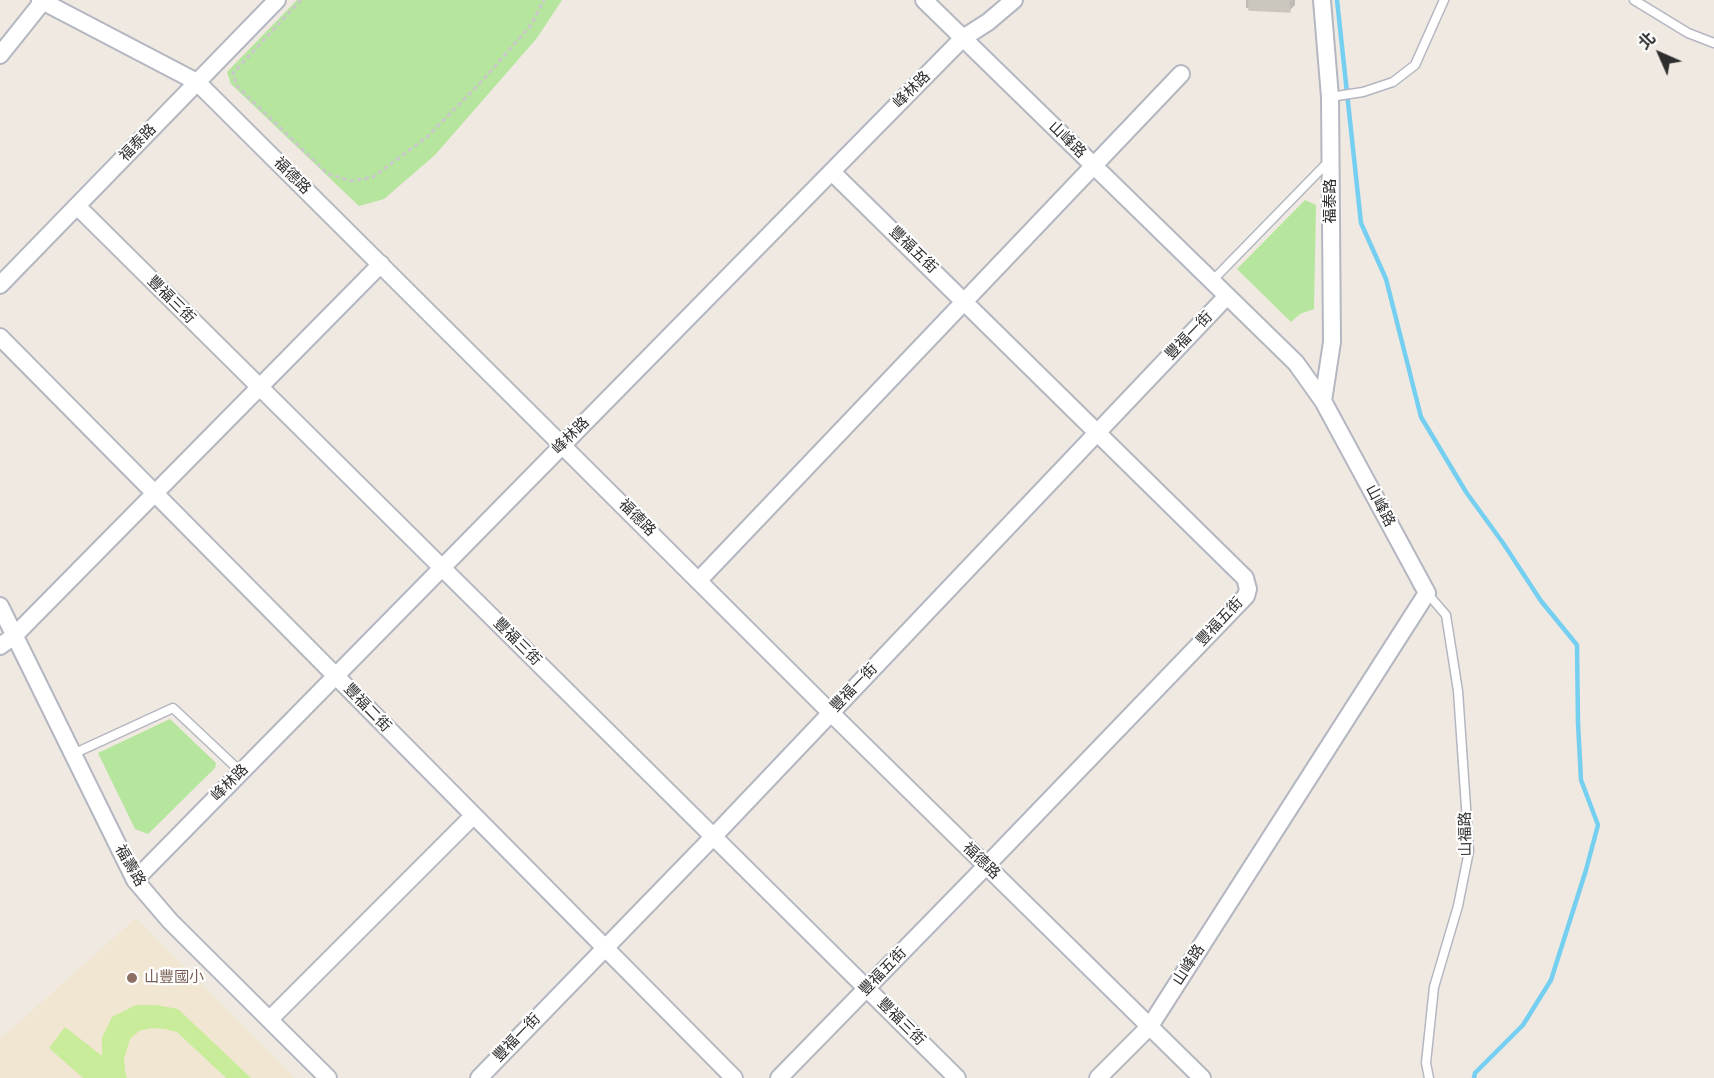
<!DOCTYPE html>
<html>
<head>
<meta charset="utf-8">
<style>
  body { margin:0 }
  #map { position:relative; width:1714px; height:1078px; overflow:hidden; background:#efe9e1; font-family:"Fira Sans","Noto Sans TC",sans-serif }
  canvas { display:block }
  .north { position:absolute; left:1630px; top:24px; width:60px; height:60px; -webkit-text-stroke:4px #fff; paint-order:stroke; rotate:315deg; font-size:16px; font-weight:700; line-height:24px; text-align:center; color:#2e2e2e }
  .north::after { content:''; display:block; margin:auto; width:21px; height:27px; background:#2e2e2e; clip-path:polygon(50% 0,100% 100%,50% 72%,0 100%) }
</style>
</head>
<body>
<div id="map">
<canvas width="1714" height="1078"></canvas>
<div class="north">北</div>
</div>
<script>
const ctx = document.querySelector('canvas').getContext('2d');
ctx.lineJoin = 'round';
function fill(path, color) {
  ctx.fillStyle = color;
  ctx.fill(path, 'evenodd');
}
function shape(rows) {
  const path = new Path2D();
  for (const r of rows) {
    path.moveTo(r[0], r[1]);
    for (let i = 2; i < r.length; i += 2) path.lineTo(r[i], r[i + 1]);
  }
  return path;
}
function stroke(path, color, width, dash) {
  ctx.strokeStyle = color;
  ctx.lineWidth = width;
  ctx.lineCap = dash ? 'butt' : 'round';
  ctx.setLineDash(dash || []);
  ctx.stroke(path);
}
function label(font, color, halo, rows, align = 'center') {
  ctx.font = font + ' "Fira Sans","Noto Sans TC",sans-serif';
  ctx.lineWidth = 4.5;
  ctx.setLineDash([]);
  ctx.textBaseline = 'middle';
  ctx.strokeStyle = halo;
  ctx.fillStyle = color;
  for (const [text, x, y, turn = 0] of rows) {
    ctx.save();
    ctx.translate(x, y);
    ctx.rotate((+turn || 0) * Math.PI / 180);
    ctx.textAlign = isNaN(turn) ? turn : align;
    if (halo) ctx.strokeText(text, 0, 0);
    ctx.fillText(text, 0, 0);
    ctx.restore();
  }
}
fill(shape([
  [136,918,295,1078,0,1078,0,1039]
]), '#f0e6d1');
fill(shape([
  [297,0,562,0,537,38,435,155,384,199,359,206,231,84,227,72],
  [1305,200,1316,205,1314,309,1300,314,1291,322,1237,269],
  [170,719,216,763,215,768,148,834,135,829,98,753]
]), '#b6e59e');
fill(shape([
  [136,1005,156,1005,178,1009,251,1078,226,1078,177,1032,165,1029,151,1028,139,1031,130,1039,124,1059,125,1071,127,1078,83,1078,49,1048,65,1027,102,1056,102,1038,112,1017]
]), '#c9ec9a');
fill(shape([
  [1246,0,1295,0,1295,5,1289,11,1246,8]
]), '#0003');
stroke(shape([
  [1337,0,1361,223,1386,279,1421,417,1466,492,1503,543,1541,601,1577,645,1578,723,1581,780,1598,825,1586,870,1551,980,1523,1025,1475,1073,1474,1078]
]), '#75cff0', 4.5);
const building = shape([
  [1249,0,1289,0,1290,12,1249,10,1249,0]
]);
fill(building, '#cbc7bf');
stroke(building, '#cbc5ba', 1.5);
const service = shape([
  [1634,0,1688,33,1714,43],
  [1330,97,1363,92,1393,82,1415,65,1444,0],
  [1212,281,1329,161],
  [1427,593,1446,615,1458,691,1469,851,1458,906,1434,987,1426,1063,1429,1078],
  [73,754,173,708,241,772]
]);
const minor = shape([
  [40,0,197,82,831,713,1202,1078],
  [924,0,1296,363,1323,401,1427,593,1150,1026,1098,1078],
  [1322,0,1330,97,1332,342,1323,401],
  [0,55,44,0],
  [77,206,957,1078],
  [0,285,277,0],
  [0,337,734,1078],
  [699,580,1181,74],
  [0,606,135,880,170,921,328,1078],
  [0,646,14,636,381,264],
  [135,880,963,38,988,22,1014,0],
  [270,1019,473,816],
  [479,1078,713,837,1227,296],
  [779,1078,986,866,1246,596,1248,589,1245,578,832,172]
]);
stroke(service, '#b4b7c1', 11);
stroke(minor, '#b4b7c1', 20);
stroke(shape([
  [301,0,233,73,237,86,328,174,352,181,373,177,427,137,483,80,531,25,544,0]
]), '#c9c9c9', 3, [4.5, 3]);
stroke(service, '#fff', 8);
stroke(minor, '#fff', 16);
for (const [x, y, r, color] of [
  [132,978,6,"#8d6e63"]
]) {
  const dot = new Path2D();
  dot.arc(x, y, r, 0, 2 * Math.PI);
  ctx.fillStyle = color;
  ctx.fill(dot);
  stroke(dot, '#fff', 2);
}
label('15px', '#2e2e2e', '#fff', [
  ["峰林路",912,90,-45],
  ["山峰路",1067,140,44],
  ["福泰路",138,143,-46],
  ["福德路",292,176,45],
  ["福泰路",1331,201,-90],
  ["豐福五街",913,250,44],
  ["豐福三街",171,300,45],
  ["豐福一街",1189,336,-46],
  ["峰林路",571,436,-45],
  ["山峰路",1380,506,62],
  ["福德路",637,518,45],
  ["豐福五街",1220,622,-47],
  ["豐福三街",517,642,45],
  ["豐福一街",854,688,-46],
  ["豐福二街",367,708,46],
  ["峰林路",230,783,-45],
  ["山福路",1466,834,-91],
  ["福德路",981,861,44],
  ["福壽路",130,866,60],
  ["山峰路",1189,965,-57],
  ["豐福五街",883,972,-46],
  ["豐福三街",901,1022,45],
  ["豐福一街",517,1038,-46]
]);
label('15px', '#785e54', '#fff', [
  ["山豐國小",144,978]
], 'left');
</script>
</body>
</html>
